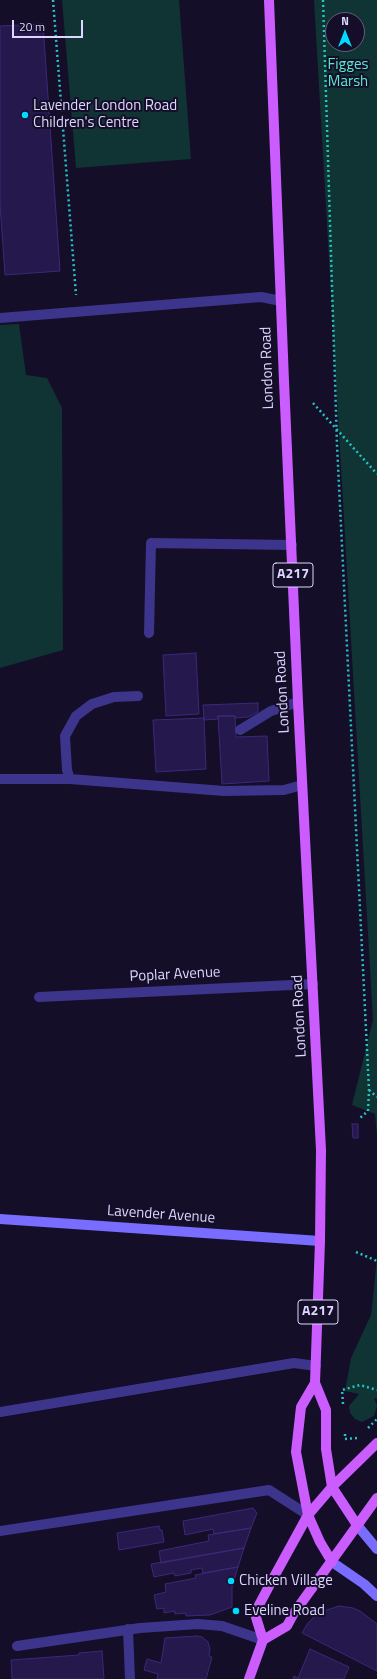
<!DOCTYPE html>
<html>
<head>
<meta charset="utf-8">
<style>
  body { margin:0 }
  #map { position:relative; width:377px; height:1679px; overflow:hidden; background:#140e29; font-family:"Titillium Web",sans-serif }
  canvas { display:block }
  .north { position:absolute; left:325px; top:12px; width:40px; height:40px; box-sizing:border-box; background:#140e29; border:1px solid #645e7f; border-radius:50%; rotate:0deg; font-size:11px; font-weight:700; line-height:16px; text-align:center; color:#ddd6ff }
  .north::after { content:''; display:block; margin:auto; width:14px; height:18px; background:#02d9ff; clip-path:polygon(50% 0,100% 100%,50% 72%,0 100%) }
  .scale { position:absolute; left:12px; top:20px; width:71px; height:18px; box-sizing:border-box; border:2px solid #ddd6ff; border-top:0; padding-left:5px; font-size:12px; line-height:14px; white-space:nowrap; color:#ddd6ff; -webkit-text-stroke:3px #140e29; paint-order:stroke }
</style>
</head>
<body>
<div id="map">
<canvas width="377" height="1679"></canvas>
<div class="north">N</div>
<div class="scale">20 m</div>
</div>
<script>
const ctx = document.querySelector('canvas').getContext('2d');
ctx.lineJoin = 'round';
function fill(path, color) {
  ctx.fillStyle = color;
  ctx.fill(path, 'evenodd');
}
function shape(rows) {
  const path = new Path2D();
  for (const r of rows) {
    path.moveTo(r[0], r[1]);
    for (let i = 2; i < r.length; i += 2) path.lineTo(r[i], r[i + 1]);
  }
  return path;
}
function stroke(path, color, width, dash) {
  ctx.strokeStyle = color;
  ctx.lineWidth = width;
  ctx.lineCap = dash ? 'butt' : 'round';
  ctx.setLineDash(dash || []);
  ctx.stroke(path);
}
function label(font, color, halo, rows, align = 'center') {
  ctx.font = font + ' "Titillium Web",sans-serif';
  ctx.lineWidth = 4;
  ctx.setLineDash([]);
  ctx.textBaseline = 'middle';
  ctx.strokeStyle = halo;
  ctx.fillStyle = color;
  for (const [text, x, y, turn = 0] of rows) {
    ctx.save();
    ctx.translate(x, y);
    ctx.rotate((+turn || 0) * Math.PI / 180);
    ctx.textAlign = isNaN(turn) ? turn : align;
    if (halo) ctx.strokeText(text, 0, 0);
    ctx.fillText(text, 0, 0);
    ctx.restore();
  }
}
fill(shape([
  [62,0,179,0,191,159,76,168],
  [314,0,377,0,377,1136,375,1114,352,1105,373,1020],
  [333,20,357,20,357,44,333,44],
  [19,324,26,375,47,378,62,408,63,650,0,668,0,325],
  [377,1258,377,1399,374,1398,377,1405,376,1410,374,1416,362,1422,355,1419,350,1413,349,1406,359,1394,345,1391,351,1358,371,1315]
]), '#103334');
const building = shape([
  [43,24,60,271,5,275,0,204,0,26,43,24],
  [196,653,199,714,166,716,163,655,196,653],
  [258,703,258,712,248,717,235,718,235,716,218,716,218,719,204,720,203,705,258,703],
  [218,716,235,716,236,737,267,736,269,781,222,784,218,716],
  [204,718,206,769,156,772,153,720,204,718],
  [352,1124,358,1124,358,1138,353,1138,352,1124],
  [253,1508,257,1513,251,1528,214,1534,213,1529,185,1535,183,1521,253,1508],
  [159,1526,160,1530,162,1530,164,1542,119,1550,117,1533,159,1526],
  [251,1528,244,1548,161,1563,159,1551,209,1541,208,1535,251,1528],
  [244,1548,238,1567,203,1573,202,1568,191,1570,191,1573,175,1576,174,1573,154,1577,151,1564,244,1548],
  [238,1567,232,1587,232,1607,210,1615,186,1616,186,1613,175,1614,175,1611,164,1613,164,1608,157,1609,154,1595,166,1592,165,1584,196,1578,195,1575,238,1567],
  [339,1606,353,1608,360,1611,377,1624,377,1671,302,1633,308,1623,318,1613,339,1606],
  [197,1636,202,1637,208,1642,210,1649,209,1656,212,1657,206,1679,157,1679,158,1674,144,1670,147,1659,161,1663,165,1638,197,1636],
  [310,1649,349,1667,344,1679,293,1679,294,1676,298,1678,310,1649],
  [102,1651,104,1679,12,1679,11,1660,79,1655,79,1653,102,1651]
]);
fill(building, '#25184c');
stroke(building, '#3d287a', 1);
stroke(shape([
  [53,0,76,295],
  [323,0,337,445,369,1090,368,1111,360,1118],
  [313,403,377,474],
  [369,1090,377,1097],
  [356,1252,377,1261],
  [343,1404,342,1390,360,1385,377,1390],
  [368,1428,377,1419],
  [345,1434,345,1439,357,1438]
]), '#25c4c2', 2.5, [2, 3]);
stroke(shape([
  [0,318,261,297,281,301],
  [240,730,271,711,298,702],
  [0,779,70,779,224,791,284,790,302,785],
  [70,779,67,770,65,736,76,716,92,704,114,697,138,696],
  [0,1412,294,1363,316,1366],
  [128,1629,130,1679],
  [17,1646,140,1628,198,1624,222,1626,263,1640]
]), '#3d358c', 10);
stroke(shape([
  [149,633,151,543,292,545],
  [39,997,313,984],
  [0,1531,269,1490,308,1515]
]), '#3d358c', 10);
stroke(shape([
  [0,1219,320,1241],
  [357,1525,377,1549],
  [332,1562,364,1584,377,1596]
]), '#786dff', 10);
stroke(shape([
  [269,0,284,381,298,702,321,1150,320,1241,315,1383,301,1407,296,1452,308,1515,320,1542,332,1562],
  [315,1383,326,1410,326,1449,332,1487,357,1525],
  [263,1640,287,1626,294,1613,377,1498],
  [249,1679,263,1640,255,1614,259,1605,275,1575,308,1515,332,1487,377,1443]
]), '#cb5dff', 10);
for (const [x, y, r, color] of [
  [25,115,4,"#02d9ff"],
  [231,1581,4,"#02d9ff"],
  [236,1611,4,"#02d9ff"]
]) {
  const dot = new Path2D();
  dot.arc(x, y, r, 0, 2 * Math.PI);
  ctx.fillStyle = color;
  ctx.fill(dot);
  stroke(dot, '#140e29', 1.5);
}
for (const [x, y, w] of [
  [293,575,40],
  [318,1312,40]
]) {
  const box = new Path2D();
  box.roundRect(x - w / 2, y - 12, w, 24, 3);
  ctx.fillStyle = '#140e29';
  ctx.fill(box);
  stroke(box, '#ddd6ff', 1);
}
label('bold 14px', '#ddd6ff', null, [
  ["A217",293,575],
  ["A217",318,1312]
]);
label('15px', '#57eacd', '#140e29', [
  ["Figges",348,65],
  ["Marsh",348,82]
]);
label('15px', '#ddd6ff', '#140e29', [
  ["Lavender London Road",33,106],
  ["Children's Centre",33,123],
  ["Chicken Village",239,1581],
  ["Eveline Road",244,1611]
], 'left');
label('15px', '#ddd6ff', '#140e29', [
  ["London Road",268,368,-92],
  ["London Road",283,692,-93],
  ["Poplar Avenue",175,975,-3],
  ["London Road",300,1016,-93],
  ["Lavender Avenue",161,1215,4]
]);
</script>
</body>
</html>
